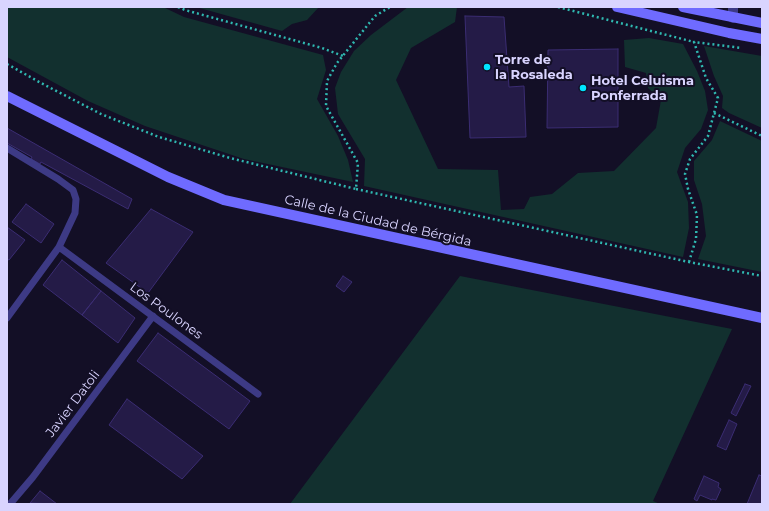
<!DOCTYPE html>
<html>
<head>
<meta charset="utf-8">
<style>
  body { margin:0 }
  #map { position:relative; width:769px; height:511px; overflow:hidden; background:#130f26; font-family:Montserrat,sans-serif }
  canvas { display:block }
  .frame { position:absolute; inset:0; border:8px solid #d9d4ff; pointer-events:none }
</style>
</head>
<body>
<div id="map">
<canvas width="769" height="511"></canvas>
<div class="frame"></div>
</div>
<script>
const ctx = document.querySelector('canvas').getContext('2d');
ctx.lineJoin = 'round';
function fill(path, color) {
  ctx.fillStyle = color;
  ctx.fill(path, 'evenodd');
}
function shape(rows) {
  const path = new Path2D();
  for (const r of rows) {
    path.moveTo(r[0], r[1]);
    for (let i = 2; i < r.length; i += 2) path.lineTo(r[i], r[i + 1]);
  }
  return path;
}
function stroke(path, color, width, dash) {
  ctx.strokeStyle = color;
  ctx.lineWidth = width;
  ctx.lineCap = dash ? 'butt' : 'round';
  ctx.setLineDash(dash || []);
  ctx.stroke(path);
}
function label(font, color, halo, rows, align = 'center') {
  ctx.font = font + ' Montserrat,sans-serif';
  ctx.lineWidth = 4;
  ctx.setLineDash([]);
  ctx.textBaseline = 'middle';
  ctx.strokeStyle = halo;
  ctx.fillStyle = color;
  for (const [text, x, y, turn = 0] of rows) {
    ctx.save();
    ctx.translate(x, y);
    ctx.rotate((+turn || 0) * Math.PI / 180);
    ctx.textAlign = isNaN(turn) ? turn : align;
    if (halo) ctx.strokeText(text, 0, 0);
    ctx.fillText(text, 0, 0);
    ctx.restore();
  }
}
fill(shape([
  [7,7,163,7,184,17,323,55,326,70,317,99,338,136,348,160,353,182,244,159,145,126,88,101,7,57],
  [196,7,319,7,307,20,292,24,282,31],
  [408,7,457,7,455,22,411,48,396,80,438,169,498,170,501,210,524,209,530,197,552,194,578,173,614,171,656,128,661,100,648,88,646,73,625,67,624,40,649,38,683,44,697,71,705,91,708,110,701,129,685,148,677,172,688,202,689,228,683,257,364,186,365,159,338,114,335,88,341,72,354,51,371,35],
  [704,46,762,56,762,128,729,113,722,108,723,96,714,76],
  [720,121,762,141,762,272,698,259,706,236,702,204,694,180,694,161,712,140],
  [460,276,732,329,653,501,660,504,290,504]
]), '#12302f');
const building = shape([
  [465,16,504,17,509,87,524,86,526,137,470,138,465,16],
  [618,49,618,127,547,128,548,50,618,49],
  [7,128,132,199,128,209,41,162,40,164,31,159,32,157,7,143,7,128],
  [26,204,54,224,41,243,12,222,26,204],
  [151,209,193,232,148,293,106,263,151,209],
  [7,227,25,240,9,260,7,259,7,227],
  [62,260,101,291,82,315,43,285,62,260],
  [343,276,352,282,344,292,336,286,343,276],
  [101,291,135,318,118,343,82,315,101,291],
  [158,333,250,401,229,429,137,361,158,333],
  [745,384,751,386,736,416,731,413,745,384],
  [127,399,203,456,182,479,109,425,127,399],
  [729,420,737,424,726,450,717,446,729,420],
  [759,475,762,476,762,504,747,504,759,475],
  [704,476,719,483,718,487,721,489,716,500,712,499,712,500,700,495,697,501,694,499,704,476],
  [40,491,57,504,30,503,40,491]
]);
fill(building, '#241b47');
stroke(building, '#3b2d73', 1);
stroke(shape([
  [178,7,185,10,322,48,343,56],
  [558,7,694,42],
  [7,64,41,83,101,114,159,137,230,158,356,189,358,163,326,106,327,81,337,63,375,16,390,7],
  [714,113,762,136],
  [356,189,689,262,762,276],
  [689,262,696,239,697,215,688,189,685,174,690,159,708,136,718,98,706,78,694,42,742,48]
]), '#2fb8b0', 2.5, [2, 3]);
stroke(shape([
  [7,148,58,179,73,190,76,199,75,213,59,247,7,318],
  [59,247,258,394],
  [10,504,33,477,153,316]
]), '#3d3a85', 7);
stroke(shape([
  [733,7,733,18]
]), '#3d3a85', 10);
stroke(shape([
  [617,7,729,33,762,39],
  [683,7,762,23],
  [7,96,168,177,224,200,762,318]
]), '#6f6bff', 10);
for (const [x, y, r, color] of [
  [487,67,4,"#00e5ff"],
  [583,88,4,"#00e5ff"]
]) {
  const dot = new Path2D();
  dot.arc(x, y, r, 0, 2 * Math.PI);
  ctx.fillStyle = color;
  ctx.fill(dot);
  stroke(dot, '#130f26', 1.5);
}
label('bold 13px', '#d9d4ff', '#130f26', [
  ["Torre de",495,60],
  ["la Rosaleda",495,75],
  ["Hotel Celuisma",591,81],
  ["Ponferrada",591,96]
], 'left');
label('13px', '#d9d4ff', '#130f26', [
  ["Calle de la Ciudad de Bérgida",378,221,13],
  ["Los Poulones",166,311,36],
  ["Javier Datoli",73,404,-53]
]);
</script>
</body>
</html>
